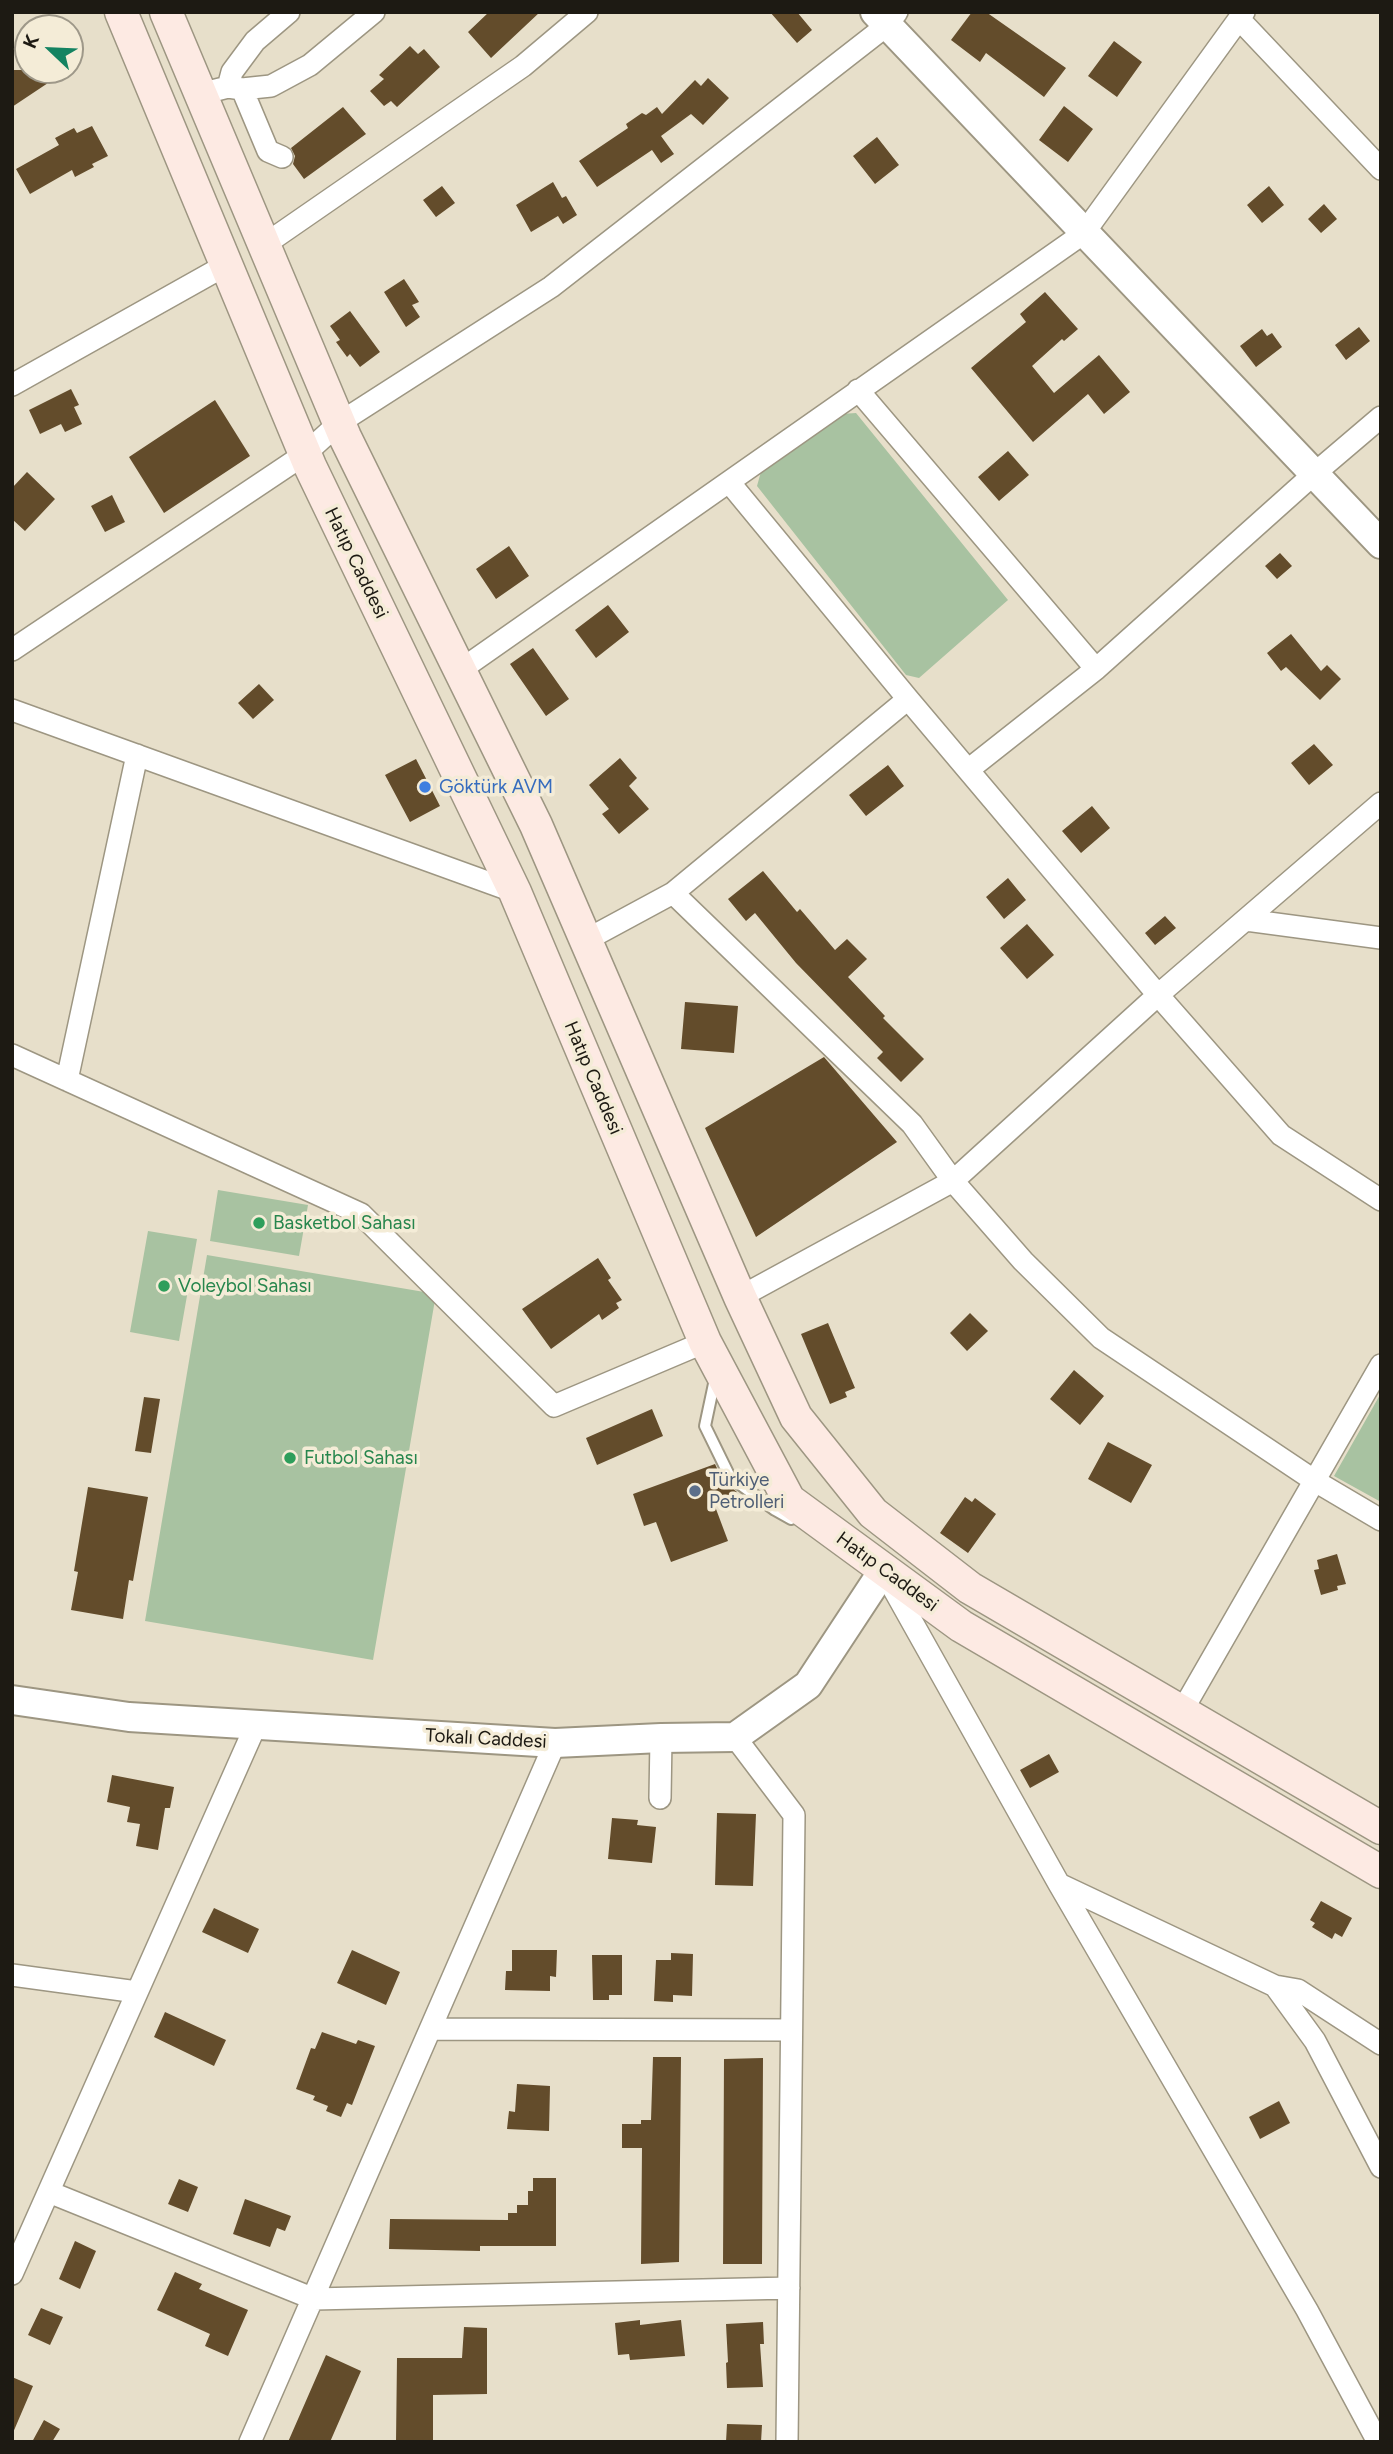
<!DOCTYPE html>
<html>
<head>
<meta charset="utf-8">
<style>
  body { margin:0 }
  #map { position:relative; width:1393px; height:2454px; overflow:hidden; background:#e7dfca; font-family:Figtree,sans-serif }
  canvas { display:block }
  .frame { position:absolute; inset:0; border:14px solid #1d1a13; pointer-events:none }
  .north { position:absolute; left:14px; top:14px; width:70px; height:70px; box-sizing:border-box; background:#f4ecd7; border:2px solid #9e9889; border-radius:50%; rotate:293deg; font-size:19px; font-weight:700; line-height:28px; text-align:center; color:#1d1a13 }
  .north::after { content:''; display:block; margin:auto; width:24px; height:32px; background:#148361; clip-path:polygon(50% 0,100% 100%,50% 72%,0 100%) }
</style>
</head>
<body>
<div id="map">
<canvas width="1393" height="2454"></canvas>
<div class="frame"></div>
<div class="north">K</div>
</div>
<script>
const ctx = document.querySelector('canvas').getContext('2d');
ctx.lineJoin = 'round';
function fill(path, color) {
  ctx.fillStyle = color;
  ctx.fill(path, 'evenodd');
}
function shape(rows) {
  const path = new Path2D();
  for (const r of rows) {
    path.moveTo(r[0], r[1]);
    for (let i = 2; i < r.length; i += 2) path.lineTo(r[i], r[i + 1]);
  }
  return path;
}
function stroke(path, color, width, dash) {
  ctx.strokeStyle = color;
  ctx.lineWidth = width;
  ctx.lineCap = dash ? 'butt' : 'round';
  ctx.setLineDash(dash || []);
  ctx.stroke(path);
}
function label(font, color, halo, rows, align = 'center') {
  ctx.font = font + ' Figtree,sans-serif';
  ctx.lineWidth = 7;
  ctx.setLineDash([]);
  ctx.textBaseline = 'middle';
  ctx.strokeStyle = halo;
  ctx.fillStyle = color;
  for (const [text, x, y, turn = 0] of rows) {
    ctx.save();
    ctx.translate(x, y);
    ctx.rotate((+turn || 0) * Math.PI / 180);
    ctx.textAlign = isNaN(turn) ? turn : align;
    if (halo) ctx.strokeText(text, 0, 0);
    ctx.fillText(text, 0, 0);
    ctx.restore();
  }
}
fill(shape([
  [856,413,1008,600,919,678,906,675,757,486,762,468,841,414],
  [218,1190,308,1205,299,1256,210,1241],
  [148,1231,197,1239,179,1341,130,1332],
  [207,1255,436,1294,373,1660,145,1621],
  [1381,1393,1381,1502,1334,1476]
]), '#a8c2a1');
fill(shape([
  [489,12,540,12,491,58,468,32],
  [770,12,797,12,812,30,797,43],
  [972,12,986,12,1066,68,1044,97,986,53,980,62,951,40],
  [1114,41,1142,62,1117,97,1088,76],
  [410,46,418,54,424,49,440,67,397,107,391,101,384,106,370,91,384,79,379,75],
  [12,70,40,70,48,83,12,107],
  [708,78,729,98,703,125,691,114,661,136,674,154,661,163,652,150,597,187,579,161,628,128,626,124,642,113,646,115,657,107,662,114,695,80,701,86],
  [1064,106,1093,129,1068,162,1039,140],
  [343,107,366,134,304,179,293,164,295,156,291,148],
  [92,126,108,156,92,164,94,167,75,177,72,170,30,194,16,169,59,145,55,138,74,128,77,133],
  [877,137,899,165,875,184,853,156],
  [553,182,562,198,566,196,577,215,563,224,558,216,531,232,516,205],
  [442,186,455,203,436,217,423,200],
  [1269,186,1284,205,1262,223,1247,205],
  [1324,204,1337,219,1321,233,1308,219],
  [404,279,419,302,412,305,420,317,406,327,384,292],
  [1045,292,1078,329,1064,341,1062,339,1032,366,1054,393,1099,355,1130,392,1104,414,1088,394,1033,442,971,368,1026,322,1020,314],
  [350,311,380,352,360,367,350,354,347,357,336,342,340,340,330,326],
  [1359,327,1370,341,1346,360,1335,345],
  [1262,329,1267,336,1272,333,1282,347,1256,367,1240,346],
  [71,389,79,405,74,407,82,424,65,432,61,424,40,434,29,410],
  [215,400,250,456,164,513,129,457],
  [1008,451,1029,475,999,501,978,477],
  [27,472,55,499,25,531,12,519,12,488],
  [112,495,125,522,105,532,91,506],
  [509,546,529,576,496,599,476,569],
  [1280,553,1292,566,1277,579,1265,566],
  [608,605,629,632,596,658,575,630],
  [1291,634,1321,671,1327,665,1341,679,1320,700,1286,667,1281,671,1267,653],
  [533,648,569,699,546,716,510,664],
  [259,684,274,700,253,719,238,703],
  [1314,744,1333,765,1309,785,1291,763],
  [620,758,637,778,629,786,649,809,619,834,602,814,609,809,589,785],
  [416,759,440,806,410,822,385,775],
  [888,765,904,786,866,816,849,795],
  [1092,806,1110,828,1081,853,1062,831],
  [763,871,797,912,800,909,835,950,847,939,867,959,848,977,885,1016,883,1018,924,1059,901,1082,877,1058,883,1052,796,963,755,913,746,921,728,899],
  [1008,878,1026,900,1004,919,986,897],
  [1165,916,1176,928,1155,945,1145,933],
  [1027,924,1054,955,1027,979,1000,948],
  [685,1002,738,1006,734,1053,681,1049],
  [824,1057,897,1142,756,1237,705,1128],
  [598,1258,611,1278,608,1280,622,1300,616,1303,619,1308,602,1320,599,1314,551,1349,522,1309],
  [970,1313,988,1331,967,1351,950,1333],
  [828,1323,855,1388,845,1392,847,1397,830,1404,801,1334],
  [1074,1370,1104,1396,1080,1425,1050,1399],
  [144,1397,160,1399,151,1453,135,1451],
  [652,1409,663,1436,597,1465,586,1438],
  [1108,1442,1152,1465,1131,1503,1088,1479],
  [715,1464,723,1481,737,1492,713,1501,728,1541,671,1562,656,1522,644,1526,633,1494],
  [88,1487,148,1497,133,1581,129,1580,123,1619,71,1610,78,1572,74,1571],
  [965,1497,972,1502,975,1498,996,1514,968,1553,940,1533],
  [1337,1554,1346,1584,1337,1586,1338,1590,1321,1595,1314,1570,1319,1569,1317,1560],
  [1049,1754,1059,1772,1030,1788,1020,1770],
  [112,1775,174,1787,170,1808,165,1808,158,1850,136,1846,140,1824,127,1822,130,1807,107,1802],
  [717,1813,756,1814,753,1886,715,1885],
  [612,1818,638,1820,637,1825,656,1827,652,1863,608,1859],
  [1321,1901,1352,1918,1342,1937,1335,1933,1332,1939,1312,1927,1315,1923,1310,1920],
  [214,1908,259,1929,248,1953,202,1932],
  [352,1950,400,1972,386,2005,337,1983],
  [512,1950,557,1950,556,1977,550,1976,550,1991,505,1990,506,1971,512,1971],
  [671,1953,693,1954,692,1996,673,1995,673,2002,654,2001,656,1960,671,1960],
  [592,1955,622,1955,622,1995,609,1995,609,2000,593,2000],
  [165,2012,226,2040,214,2066,154,2037],
  [322,2032,356,2044,358,2040,375,2046,352,2105,347,2103,341,2117,326,2111,328,2106,313,2100,315,2096,296,2089,311,2048,315,2049],
  [653,2057,681,2057,679,2262,641,2264,642,2148,622,2148,622,2124,641,2124,641,2120,651,2120],
  [763,2058,762,2264,723,2264,724,2059],
  [517,2084,550,2086,549,2131,507,2129,509,2111,515,2112],
  [1279,2101,1290,2123,1260,2139,1249,2117],
  [533,2178,556,2178,556,2246,480,2246,480,2251,389,2249,390,2219,508,2220,508,2213,517,2213,517,2205,528,2205,528,2191,533,2191],
  [179,2179,198,2187,188,2212,168,2204],
  [245,2199,291,2216,285,2231,277,2228,270,2247,233,2234],
  [75,2241,96,2251,80,2289,59,2279],
  [175,2272,202,2284,199,2289,248,2310,228,2356,205,2346,210,2334,157,2310],
  [41,2308,63,2317,50,2345,28,2335],
  [640,2320,640,2325,681,2320,685,2356,630,2360,629,2354,618,2355,615,2323],
  [763,2322,764,2344,760,2344,763,2387,727,2388,726,2363,728,2362,726,2324],
  [464,2327,487,2328,487,2394,433,2395,433,2442,396,2442,397,2358,462,2358],
  [326,2355,361,2371,330,2442,288,2442],
  [12,2377,33,2386,12,2435],
  [44,2420,60,2429,52,2442,32,2442],
  [727,2424,762,2425,761,2442,726,2442]
]), '#634c2b');
const service = shape([
  [715,1379,705,1426,730,1477,775,1510,791,1519]
]);
const minor = shape([
  [1239,19,1381,169],
  [228,87,232,72,255,41,289,12],
  [242,89,268,151,282,157],
  [200,94,228,87,242,89,271,86,310,65,374,12],
  [264,245,523,66,587,12],
  [12,385,226,265],
  [858,390,1096,669],
  [729,482,908,699,1158,995,953,1181,740,1297],
  [12,650,305,454,339,423,551,287,886,26,897,12],
  [459,671,1084,233,1244,12],
  [12,710,515,892],
  [968,770,1096,669,1314,474,1381,417],
  [1381,803,1158,995,1281,1135,1381,1200],
  [673,893,912,1124,953,1181,1023,1261,1101,1338,1315,1481,1381,1520],
  [1246,920,1381,938],
  [586,940,673,893,908,699],
  [12,1055,361,1214,554,1406,705,1342],
  [67,1080,137,755],
  [888,1579,1059,1884,1307,2310,1378,2442],
  [1182,1711,1381,1365],
  [735,1737,794,1815,787,2442],
  [660,1798,661,1738],
  [1059,1884,1275,1986,1298,1990,1381,2044],
  [12,1975,137,1992],
  [1275,1986,1315,2041,1381,2167],
  [431,2029,791,2030],
  [49,2192,314,2299,789,2288],
  [12,2274,255,1727],
  [250,2442,555,1743]
]);
const tertiary = shape([
  [875,12,1381,544],
  [12,1700,129,1717,555,1743,661,1738,735,1737,808,1685,883,1571]
]);
const secondary = shape([
  [121,12,310,466,515,892,705,1342,789,1500,961,1626,1381,1872],
  [166,12,345,437,536,825,740,1297,796,1417,873,1513,970,1588,1381,1828]
]);
stroke(service, '#9d9682', 14);
stroke(minor, '#9d9682', 24);
stroke(tertiary, '#9d9682', 32);
stroke(secondary, '#9d9682', 35);
stroke(service, '#fff', 10);
stroke(minor, '#fff', 21);
stroke(tertiary, '#fff', 28);
stroke(secondary, '#fdeae3', 32);
for (const [x, y, r, color] of [
  [425,787,7,"#3f7fe0"],
  [259,1223,7,"#2e9e5b"],
  [164,1286,7,"#2e9e5b"],
  [290,1458,7,"#2e9e5b"],
  [695,1491,7,"#5c6f8a"]
]) {
  const dot = new Path2D();
  dot.arc(x, y, r, 0, 2 * Math.PI);
  ctx.fillStyle = color;
  ctx.fill(dot);
  stroke(dot, '#f4ecd7', 2.5);
}
label('19px', '#1d1a13', '#f4ecd7', [
  ["Hatıp Caddesi",356,563,64],
  ["Hatıp Caddesi",593,1078,67],
  ["Hatıp Caddesi",887,1572,36],
  ["Tokalı Caddesi",486,1739,3]
]);
label('19px', '#366cbe', '#f4ecd7', [
  ["Göktürk AVM",439,787]
], 'left');
label('19px', '#27864d', '#f4ecd7', [
  ["Basketbol Sahası",273,1223],
  ["Voleybol Sahası",178,1286],
  ["Futbol Sahası",304,1458]
], 'left');
label('19px', '#4e5e75', '#f4ecd7', [
  ["Türkiye",709,1480],
  ["Petrolleri",709,1502]
], 'left');
</script>
</body>
</html>
